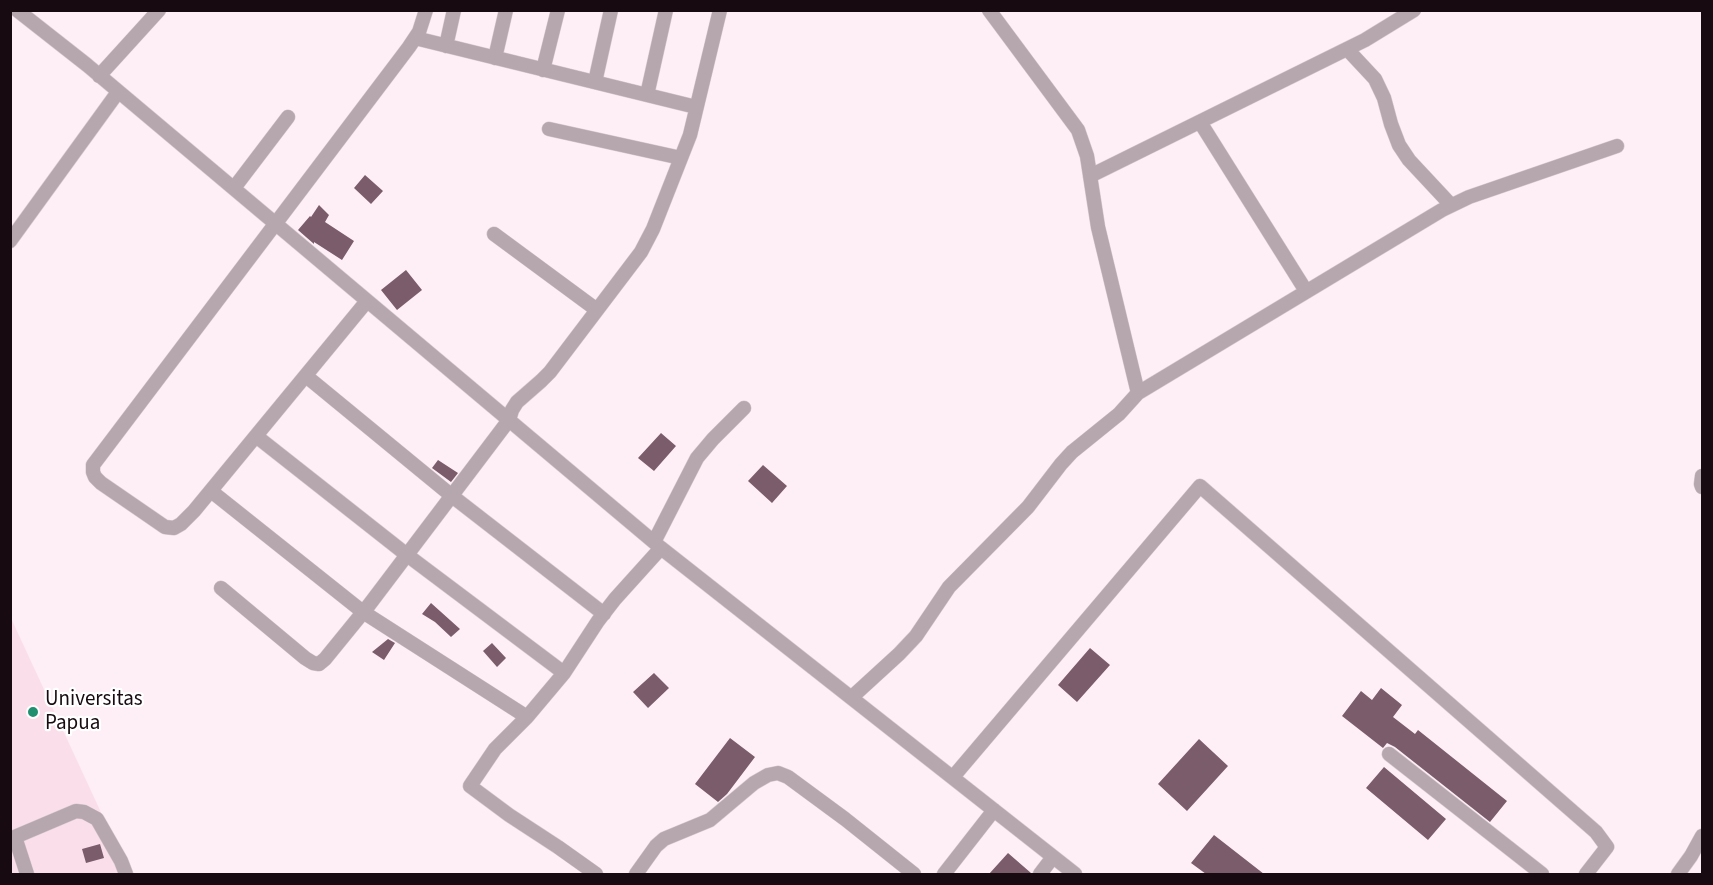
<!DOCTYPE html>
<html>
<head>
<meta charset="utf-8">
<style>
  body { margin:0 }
  #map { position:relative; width:1713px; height:885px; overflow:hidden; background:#feeef5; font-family:"Source Sans 3",sans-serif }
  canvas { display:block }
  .frame { position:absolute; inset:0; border:12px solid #170b11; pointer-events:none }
</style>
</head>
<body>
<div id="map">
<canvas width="1713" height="885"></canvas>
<div class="frame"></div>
</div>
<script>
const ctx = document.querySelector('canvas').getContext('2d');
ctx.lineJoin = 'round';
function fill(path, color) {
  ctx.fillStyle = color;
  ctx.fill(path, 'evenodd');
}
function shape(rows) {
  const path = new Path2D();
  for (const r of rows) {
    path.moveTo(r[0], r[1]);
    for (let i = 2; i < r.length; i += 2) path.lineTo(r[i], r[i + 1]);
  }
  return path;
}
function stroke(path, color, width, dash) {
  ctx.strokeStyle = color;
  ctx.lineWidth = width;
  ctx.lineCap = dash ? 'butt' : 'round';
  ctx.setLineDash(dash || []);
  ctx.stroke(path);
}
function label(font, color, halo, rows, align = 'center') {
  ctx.font = font + ' "Source Sans 3",sans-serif';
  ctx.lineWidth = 4.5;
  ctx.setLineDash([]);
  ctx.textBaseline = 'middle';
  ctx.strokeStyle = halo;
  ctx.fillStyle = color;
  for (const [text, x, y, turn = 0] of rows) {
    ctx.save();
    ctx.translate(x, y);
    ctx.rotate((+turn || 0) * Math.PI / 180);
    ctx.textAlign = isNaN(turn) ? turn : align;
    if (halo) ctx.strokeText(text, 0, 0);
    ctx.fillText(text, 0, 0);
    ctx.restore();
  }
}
fill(shape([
  [10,616,99,808,126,874,11,874]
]), '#fadfeb');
fill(shape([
  [365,175,383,191,371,204,354,188],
  [319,205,329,215,325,222,354,241,342,260,314,242,314,244,298,230,310,216,311,217],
  [406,270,422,290,397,310,381,290],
  [661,433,676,446,654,471,638,458],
  [438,460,458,473,451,482,432,468],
  [763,465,787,486,772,503,748,481],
  [431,603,460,629,451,637,435,622,422,614],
  [388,639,395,643,384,660,372,652],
  [492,643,506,658,497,667,483,651],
  [1090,648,1110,665,1077,702,1058,685],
  [654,673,669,688,648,708,633,692],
  [1381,688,1402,705,1393,717,1415,734,1418,730,1507,801,1490,822,1395,747,1387,743,1383,748,1342,716,1361,691,1372,700],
  [730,738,755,757,727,794,718,802,695,784],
  [1199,739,1228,766,1187,811,1158,784],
  [1384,767,1446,819,1428,840,1366,788],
  [1214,835,1264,874,1206,874,1191,863],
  [100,844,104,858,86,863,82,849],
  [1008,853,1031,873,1031,874,989,874]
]), '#7b5c6b');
const minor = shape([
  [17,10,87,65,661,548,1075,874],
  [415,38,696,107],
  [446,46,454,10],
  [1347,49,1375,79,1384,98,1391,124,1399,145,1409,160,1451,205],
  [495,58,506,10],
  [543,70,558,10],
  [99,76,159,10],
  [595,82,611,10],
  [647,95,666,10],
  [1200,122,1306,291],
  [549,129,681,158],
  [1090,176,1365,40,1414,10],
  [234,188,288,117],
  [494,234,597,310],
  [10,241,118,92],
  [367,301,194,511,181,524,174,528,165,527,101,483,95,477,93,472,93,465,409,47,419,32,426,10],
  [306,376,452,496,604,614],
  [1138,393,1442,210,1469,197,1617,146],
  [256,436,407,555,564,673],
  [1702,476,1701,484,1702,487],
  [211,491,363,612,527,717],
  [654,542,697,458,713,439,744,408],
  [221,588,305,658,313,663,319,664,325,659,369,605,509,420,512,410,517,402,541,381,550,372,641,252,653,229,690,135,720,10],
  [852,697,899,654,916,636,949,587,1028,507,1061,464,1072,452,1119,414,1138,393,1098,227,1087,156,1078,130,989,10],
  [1389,754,1542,874],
  [953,777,1200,486,1596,832,1607,847,1586,874],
  [15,837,27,874],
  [10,839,76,811,84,812,97,819,121,861,126,874],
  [596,874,558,847,509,815,470,786,495,749,527,717,564,673,598,621,615,599,661,548],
  [636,874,656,846,664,839,710,820,754,783,768,775,778,773,788,777,845,819,914,874],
  [944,874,994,810],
  [1040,874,1053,857],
  [1678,874,1691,856,1702,836]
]);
stroke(minor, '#d9cad1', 15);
stroke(minor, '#b6a6ad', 14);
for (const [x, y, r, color] of [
  [33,712,6,"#209071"]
]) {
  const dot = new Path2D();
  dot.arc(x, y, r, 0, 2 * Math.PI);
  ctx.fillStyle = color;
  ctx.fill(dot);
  stroke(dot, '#fff', 2);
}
label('21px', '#170b11', '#fff', [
  ["Universitas",45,700],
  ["Papua",45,724]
], 'left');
</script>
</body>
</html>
